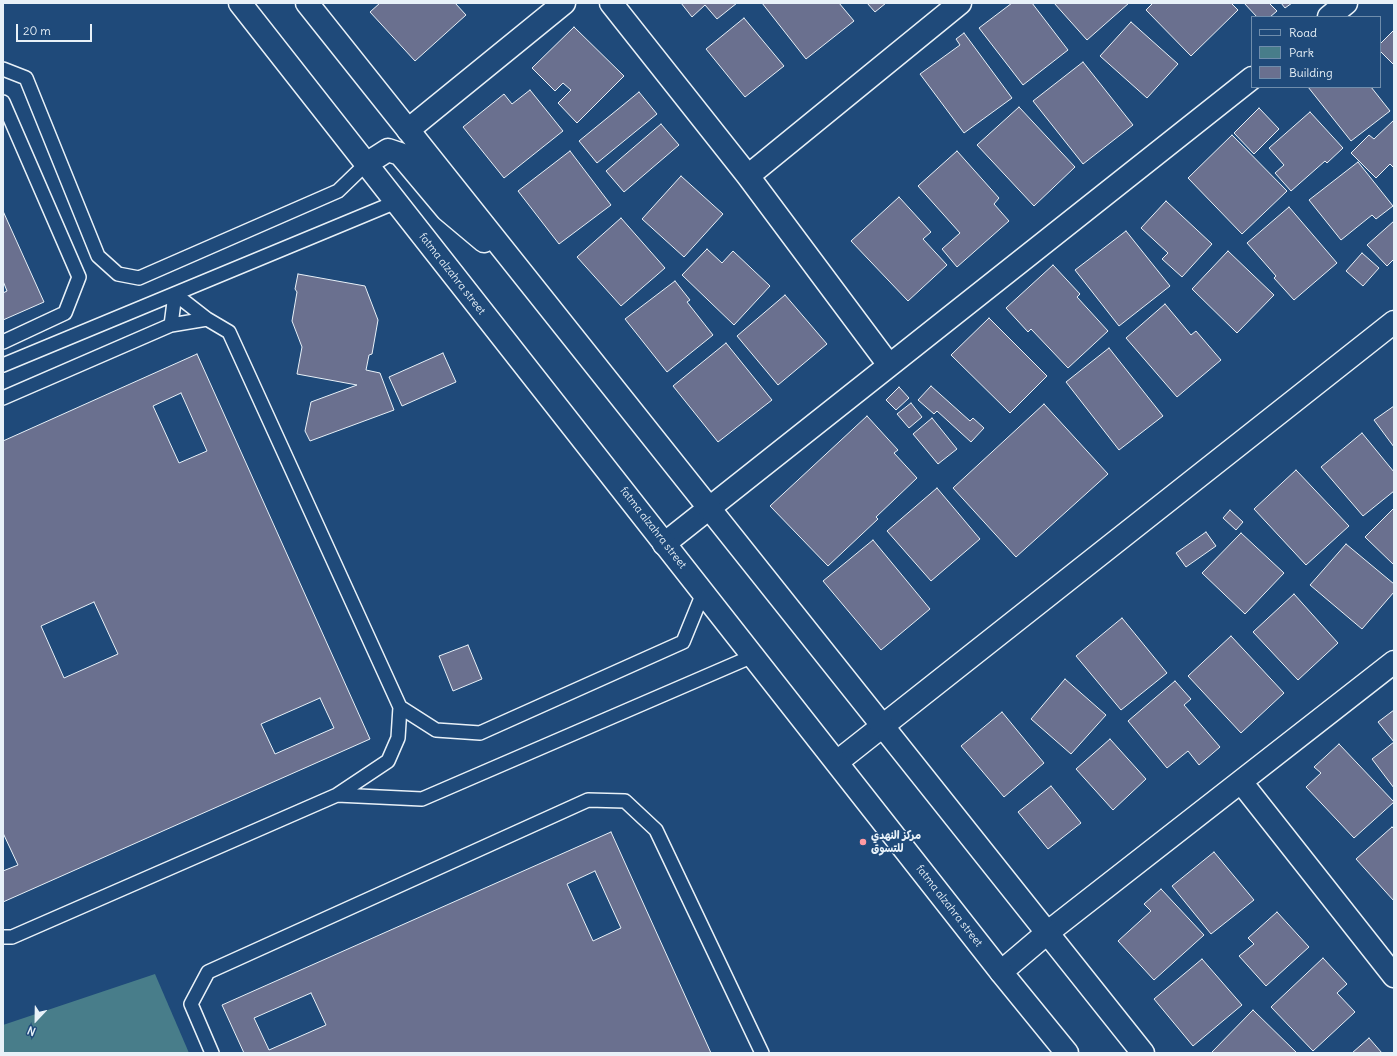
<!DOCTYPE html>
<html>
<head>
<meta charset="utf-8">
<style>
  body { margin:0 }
  #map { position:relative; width:1397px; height:1056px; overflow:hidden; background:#1f4a7a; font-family:Delius,sans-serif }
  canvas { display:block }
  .frame { position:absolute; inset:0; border:4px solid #e8f1f8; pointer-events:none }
  .legend { position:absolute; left:1251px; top:16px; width:130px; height:72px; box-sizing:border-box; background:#1f4a7a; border:1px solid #6f8dac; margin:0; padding:5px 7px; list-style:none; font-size:12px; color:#e8f1f8 }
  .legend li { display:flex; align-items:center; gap:8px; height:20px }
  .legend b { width:20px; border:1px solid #6f8dac }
  .north { position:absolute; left:16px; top:1000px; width:40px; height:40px; -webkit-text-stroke:3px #1f4a7a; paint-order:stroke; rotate:202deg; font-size:11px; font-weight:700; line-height:16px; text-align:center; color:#e8f1f8 }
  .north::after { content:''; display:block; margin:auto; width:14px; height:18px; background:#e8f1f8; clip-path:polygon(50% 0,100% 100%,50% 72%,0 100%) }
  .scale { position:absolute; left:16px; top:24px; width:76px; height:18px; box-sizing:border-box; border:2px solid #e8f1f8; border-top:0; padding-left:5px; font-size:12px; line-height:14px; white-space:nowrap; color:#e8f1f8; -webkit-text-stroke:3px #1f4a7a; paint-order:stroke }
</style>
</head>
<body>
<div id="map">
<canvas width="1397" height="1056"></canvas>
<div class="frame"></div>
<ul class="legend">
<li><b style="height:5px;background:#1f4a7a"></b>Road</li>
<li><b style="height:11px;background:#487d8a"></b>Park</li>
<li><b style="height:11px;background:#6a708f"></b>Building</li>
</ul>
<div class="north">N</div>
<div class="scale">20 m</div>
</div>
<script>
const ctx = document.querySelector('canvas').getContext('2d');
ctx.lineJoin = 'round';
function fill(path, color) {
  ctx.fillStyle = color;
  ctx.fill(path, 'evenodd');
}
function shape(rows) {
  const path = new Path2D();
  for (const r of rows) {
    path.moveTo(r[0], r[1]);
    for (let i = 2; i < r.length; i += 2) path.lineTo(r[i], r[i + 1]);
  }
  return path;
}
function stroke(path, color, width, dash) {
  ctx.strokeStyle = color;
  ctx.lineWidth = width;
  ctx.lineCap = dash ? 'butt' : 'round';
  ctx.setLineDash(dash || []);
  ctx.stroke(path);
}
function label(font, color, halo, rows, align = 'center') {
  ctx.font = font + ' Delius,"Playpen Sans Arabic",sans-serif';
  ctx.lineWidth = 3;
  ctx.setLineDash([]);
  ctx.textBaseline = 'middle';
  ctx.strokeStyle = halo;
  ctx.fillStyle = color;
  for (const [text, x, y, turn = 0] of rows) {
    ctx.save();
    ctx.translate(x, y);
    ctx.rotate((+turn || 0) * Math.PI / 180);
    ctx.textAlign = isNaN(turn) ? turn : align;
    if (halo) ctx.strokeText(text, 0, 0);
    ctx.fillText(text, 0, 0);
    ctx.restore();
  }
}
fill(shape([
  [155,974,189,1053,3,1053,3,1025]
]), '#487d8a');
const building = shape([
  [380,3,455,3,466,15,415,61,370,12,380,3],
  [681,3,737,3,717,19,705,5,692,17,681,3],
  [762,3,839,3,854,21,806,59,762,3],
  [867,3,886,3,875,12,867,3],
  [1012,3,1032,3,1068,50,1023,85,979,28,1012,3],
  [1054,3,1129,3,1087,40,1054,3],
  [1153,3,1231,3,1238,10,1191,56,1146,10,1153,3],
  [1244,3,1269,3,1277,11,1270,17,1257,17,1244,3],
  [1281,3,1292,3,1285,8,1281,3],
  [744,18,784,66,745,97,706,49,744,18],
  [1131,22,1178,64,1147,98,1100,56,1131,22],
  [574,27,624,76,577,123,558,103,571,90,563,83,555,91,532,68,574,27],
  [1394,30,1394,65,1380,51,1380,44,1394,30],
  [964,33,1012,98,964,133,920,74,960,45,956,39,964,33],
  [1083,62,1133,125,1083,164,1033,101,1083,62],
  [1308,87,1371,87,1390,111,1351,141,1308,87],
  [530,90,563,131,504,178,463,127,504,94,512,104,530,90],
  [639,92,657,114,597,163,579,141,639,92],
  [1019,107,1075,167,1034,206,977,145,1019,107],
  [1259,108,1279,129,1254,154,1234,133,1259,108],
  [1310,112,1343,148,1327,163,1325,161,1291,191,1275,173,1284,165,1269,148,1310,112],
  [1394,120,1394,168,1390,164,1376,178,1351,153,1369,135,1374,139,1394,120],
  [661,124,679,145,624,192,606,171,661,124],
  [1232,135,1287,191,1242,234,1188,178,1232,135],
  [570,151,611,205,559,244,518,191,570,151],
  [957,151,999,198,994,204,1009,221,957,267,942,249,960,233,918,186,957,151],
  [1358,162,1393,206,1376,219,1372,215,1341,240,1309,200,1358,162],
  [681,176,723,214,684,257,642,219,681,176],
  [899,197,931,232,923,239,947,265,908,301,851,241,899,197],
  [1166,201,1212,244,1182,277,1162,259,1168,253,1141,228,1166,201],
  [1289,207,1337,263,1294,300,1274,278,1276,276,1247,243,1289,207],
  [3,211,44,302,3,320,3,293,7,291,3,281,3,211],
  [621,218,665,268,621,306,577,257,621,218],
  [1394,221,1394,259,1387,266,1367,245,1394,221],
  [1126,231,1170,286,1119,326,1075,270,1126,231],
  [707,249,722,263,733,251,770,286,734,325,682,275,707,249],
  [1228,251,1274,295,1237,333,1192,289,1228,251],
  [1362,253,1379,268,1363,286,1346,271,1362,253],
  [1053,265,1080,294,1077,297,1108,331,1068,368,1031,329,1028,332,1006,308,1053,265],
  [298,274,365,286,378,320,372,354,369,355,366,370,380,373,394,410,310,441,305,431,311,402,357,385,297,374,302,347,292,321,297,292,295,289,298,274],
  [675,281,690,300,687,302,713,335,667,372,625,319,675,281],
  [785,295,827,344,778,385,737,336,785,295],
  [1165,304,1191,335,1196,331,1221,360,1177,397,1126,338,1165,304],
  [989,318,1047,376,1010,413,951,355,989,318],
  [726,343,772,400,718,442,673,386,726,343],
  [1109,348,1163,416,1119,450,1066,382,1109,348],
  [443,353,456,382,402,406,389,377,443,353],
  [197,354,370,739,3,902,3,871,18,865,3,833,3,441,197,354],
  [181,393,207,451,179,463,153,406,181,393],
  [94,602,118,654,64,678,41,626,94,602],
  [320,698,334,728,275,754,261,724,320,698],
  [931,386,970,421,973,418,984,428,971,442,937,411,934,414,918,400,931,386],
  [899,387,909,398,896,410,886,400,899,387],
  [911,403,922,417,909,428,897,414,911,403],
  [1044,404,1108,474,1016,557,953,488,1044,404],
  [1394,406,1394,447,1374,420,1394,406],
  [867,416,898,450,894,453,917,478,876,517,878,519,828,566,770,506,867,416],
  [932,418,957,449,938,464,913,434,932,418],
  [1362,433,1394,472,1394,491,1363,516,1321,467,1362,433],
  [1296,470,1349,526,1306,565,1254,509,1296,470],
  [937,488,980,539,931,581,887,531,937,488],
  [1394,508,1394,565,1365,537,1394,508],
  [1230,510,1243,522,1236,530,1223,518,1230,510],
  [1206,532,1216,546,1186,567,1176,553,1206,532],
  [1241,533,1284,573,1245,614,1202,573,1241,533],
  [873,540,930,609,881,650,823,581,873,540],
  [1346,544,1394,584,1394,592,1362,629,1310,585,1346,544],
  [1294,594,1338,643,1298,680,1253,632,1294,594],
  [1122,618,1167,673,1121,710,1076,656,1122,618],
  [1231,636,1284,693,1241,733,1188,676,1231,636],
  [468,645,482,679,453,691,439,656,468,645],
  [1065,679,1106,715,1071,754,1031,719,1065,679],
  [1175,681,1191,699,1184,705,1220,747,1199,765,1188,751,1167,768,1128,721,1175,681],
  [1394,710,1394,788,1372,759,1394,742,1378,722,1394,710],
  [1002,712,1044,763,1004,797,961,746,1002,712],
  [1110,739,1146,779,1113,810,1076,769,1110,739],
  [1339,744,1394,802,1354,838,1306,787,1321,773,1314,767,1339,744],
  [1051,786,1081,823,1048,849,1018,812,1051,786],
  [1392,827,1394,829,1394,901,1356,859,1392,827],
  [611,832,711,1053,244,1053,222,1005,611,832],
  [595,871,621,928,593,941,567,884,595,871],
  [311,993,326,1025,269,1050,254,1018,311,993],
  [1214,852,1254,900,1211,934,1172,886,1214,852],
  [1161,889,1204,935,1154,980,1118,941,1151,911,1144,904,1161,889],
  [1277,912,1309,947,1266,986,1239,956,1254,944,1248,938,1277,912],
  [1323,958,1347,984,1337,993,1355,1012,1313,1051,1271,1007,1323,958],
  [1202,959,1242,1005,1193,1046,1154,999,1202,959],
  [1253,1010,1297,1053,1211,1053,1253,1010],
  [1369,1038,1382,1053,1352,1053,1369,1038]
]);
fill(building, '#6a708f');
stroke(building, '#e8f1f8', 1);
const lane = shape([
  [3,69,26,78,98,256,118,274,139,278,338,191,366,164],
  [3,102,79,277,65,313,3,342],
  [171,325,175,294,207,319],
  [3,365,396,202],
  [3,398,171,325,207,319,229,332,400,707,436,730,480,733,683,642,703,593],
  [337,795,388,761,398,738,400,707],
  [3,937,12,937,337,795,422,799,753,656],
  [212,1053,191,1004,208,972,588,800,625,801,656,830,762,1053]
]);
const street = shape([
  [611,3,748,176,889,365],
  [1329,17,1346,3],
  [408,130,564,3],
  [748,176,960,3],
  [664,544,1252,78],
  [837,762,1394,322],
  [1241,782,1394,976],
  [1001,972,1047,933,1394,662]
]);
const secondary = shape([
  [240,3,1001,972,1067,1053],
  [307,3,1143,1053],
  [366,164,388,150,400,154,447,210,484,241]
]);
stroke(lane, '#e8f1f8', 16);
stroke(street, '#e8f1f8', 25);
stroke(secondary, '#e8f1f8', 25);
stroke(lane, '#1f4a7a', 13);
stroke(street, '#1f4a7a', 22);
stroke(secondary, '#1f4a7a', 22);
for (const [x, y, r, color] of [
  [863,842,4,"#ff9aa2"]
]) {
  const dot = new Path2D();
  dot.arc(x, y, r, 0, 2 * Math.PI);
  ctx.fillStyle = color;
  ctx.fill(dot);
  stroke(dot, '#1f4a7a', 1.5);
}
label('11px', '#e8f1f8', '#1f4a7a', [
  ["fatma alzahra street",452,274,52],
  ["fatma alzahra street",653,528,52],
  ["fatma alzahra street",949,906,52]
]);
label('bold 11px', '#e8f1f8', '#1f4a7a', [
  ["مركز النهدي",871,836],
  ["للتسوق",871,849]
], 'left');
</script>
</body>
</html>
